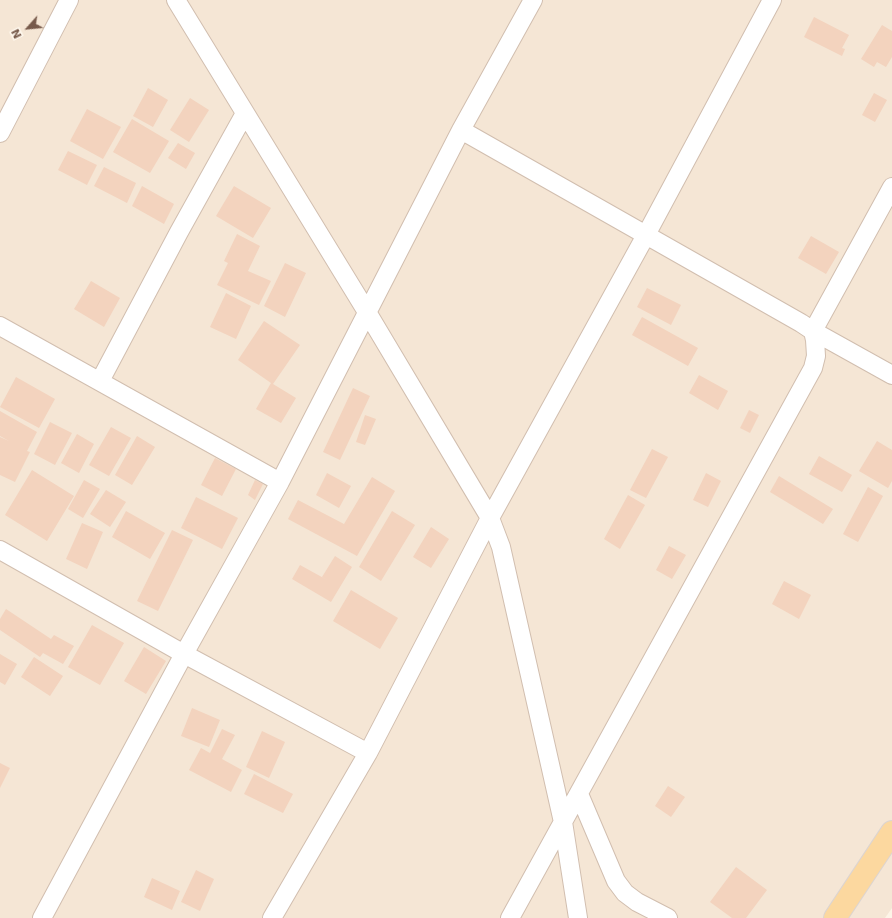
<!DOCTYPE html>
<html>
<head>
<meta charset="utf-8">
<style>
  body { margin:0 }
  #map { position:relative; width:892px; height:918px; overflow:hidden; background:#fdf4e7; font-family:"DejaVu Sans",sans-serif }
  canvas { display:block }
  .north { position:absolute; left:8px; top:8px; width:40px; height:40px; -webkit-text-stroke:3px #fff8ee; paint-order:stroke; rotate:243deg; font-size:11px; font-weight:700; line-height:16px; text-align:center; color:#775a4b }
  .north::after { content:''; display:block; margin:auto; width:14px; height:18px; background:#775a4b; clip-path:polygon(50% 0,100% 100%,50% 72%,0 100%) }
</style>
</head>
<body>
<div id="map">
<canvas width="892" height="918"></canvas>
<div class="north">N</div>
</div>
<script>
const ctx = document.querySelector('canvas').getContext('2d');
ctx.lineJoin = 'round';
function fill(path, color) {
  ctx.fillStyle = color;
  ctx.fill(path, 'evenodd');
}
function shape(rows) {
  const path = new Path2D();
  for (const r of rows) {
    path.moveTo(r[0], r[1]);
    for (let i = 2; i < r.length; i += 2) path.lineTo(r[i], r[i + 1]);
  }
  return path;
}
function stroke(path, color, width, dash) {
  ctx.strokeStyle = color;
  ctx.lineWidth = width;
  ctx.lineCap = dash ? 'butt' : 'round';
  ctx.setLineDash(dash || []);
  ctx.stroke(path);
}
fill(shape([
  [0,0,892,0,892,908,885,918,0,918]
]), '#f5e6d5');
fill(shape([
  [814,17,849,35,842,48,845,49,842,56,804,37],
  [882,25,892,31,892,57,886,67,877,62,874,67,861,59],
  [148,88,168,100,153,127,133,116],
  [874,93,887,100,875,122,862,115],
  [190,98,209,110,189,142,170,130],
  [87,109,121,127,103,159,70,141],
  [132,119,169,141,150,173,113,152],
  [178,143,195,153,186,169,168,158],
  [68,151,97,165,87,185,58,170],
  [104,167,136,183,127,203,94,186],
  [142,186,174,204,164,224,132,206],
  [234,186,271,208,253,238,216,216],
  [237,234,260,246,248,271,271,281,259,305,217,285,228,263,224,261],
  [811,236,839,252,826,274,798,258],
  [285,263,306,273,285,317,264,306],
  [91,281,120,298,104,327,74,309],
  [647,288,681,305,671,325,637,307],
  [226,293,251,306,236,339,210,327],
  [642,317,698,348,688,366,632,335],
  [264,321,300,345,273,384,296,398,281,423,256,409,271,383,238,360],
  [699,375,728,391,718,410,689,393],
  [16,377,55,399,39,428,0,407],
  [353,388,370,396,340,460,323,452],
  [749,410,759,415,750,433,740,428],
  [0,411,37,432,27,451,30,452,15,482,0,475,0,437,9,441,0,436],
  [365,415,376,419,365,445,356,442],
  [50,422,72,433,55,465,34,454],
  [111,427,131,438,109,476,89,465],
  [77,434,94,444,79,473,61,463],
  [137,436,155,447,132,485,115,475],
  [877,441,892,450,892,481,888,488,859,471],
  [652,449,668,457,646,498,630,490],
  [819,456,852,475,842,492,809,474],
  [215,458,236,469,222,496,201,485],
  [32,470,74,496,47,541,5,515],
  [327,473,351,486,339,508,316,495],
  [706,473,721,481,708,507,693,500],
  [779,476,833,509,823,524,770,492],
  [372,477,395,491,357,556,288,519,298,500,344,524],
  [84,480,100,489,83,518,68,509],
  [255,480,263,484,255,500,248,495],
  [868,487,883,496,858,542,843,534],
  [106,490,126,502,110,527,90,514],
  [628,495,645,505,620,549,604,539],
  [196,497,238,518,222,549,181,528],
  [126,511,165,533,150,559,112,537],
  [392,511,415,525,381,581,359,567],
  [82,523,103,532,87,569,66,559],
  [431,527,449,539,431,568,413,557],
  [172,530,193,540,158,611,137,601],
  [669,546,686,555,672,579,656,570],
  [335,556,352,567,331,602,292,579,300,565,329,581,322,577],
  [784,581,811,595,799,619,772,604],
  [351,590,398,618,380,649,333,621],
  [6,609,51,639,54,635,74,646,63,664,43,653,40,657,0,630,0,619],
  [92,625,124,643,100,685,68,667],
  [144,647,166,661,146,694,124,681],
  [0,654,17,664,5,685,0,682],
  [34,657,63,676,50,696,21,677],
  [192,708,220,720,209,747,181,736],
  [222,729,235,735,222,759,242,770,231,792,189,770,201,748,210,753],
  [262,731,285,742,269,778,246,767],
  [0,763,10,768,0,788],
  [254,774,293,794,283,813,244,794],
  [668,786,685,797,671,817,655,806],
  [736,867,767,890,746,918,732,918,710,902],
  [196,870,214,879,200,911,181,902],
  [152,878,180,891,172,910,144,897]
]), '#f3d3be');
const minor = shape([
  [176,0,367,312,490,518,501,547,563,822,578,918],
  [461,130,801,323,813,331,815,340,816,356,813,368,510,918],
  [0,133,69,0],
  [892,187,813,331,892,375],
  [0,326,280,482],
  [100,381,179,232,244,115],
  [0,550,184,654,368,753],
  [579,794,616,881,625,893,637,902,668,918],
  [42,918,184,654,280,482,461,130,533,0],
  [272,918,368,753,490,518,646,235,772,0]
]);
const major = shape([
  [835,918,892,832]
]);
stroke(minor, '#d1beaf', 20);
stroke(major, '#dcd4d0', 24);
stroke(minor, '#fff', 18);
stroke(major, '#fcd89f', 22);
</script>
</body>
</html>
